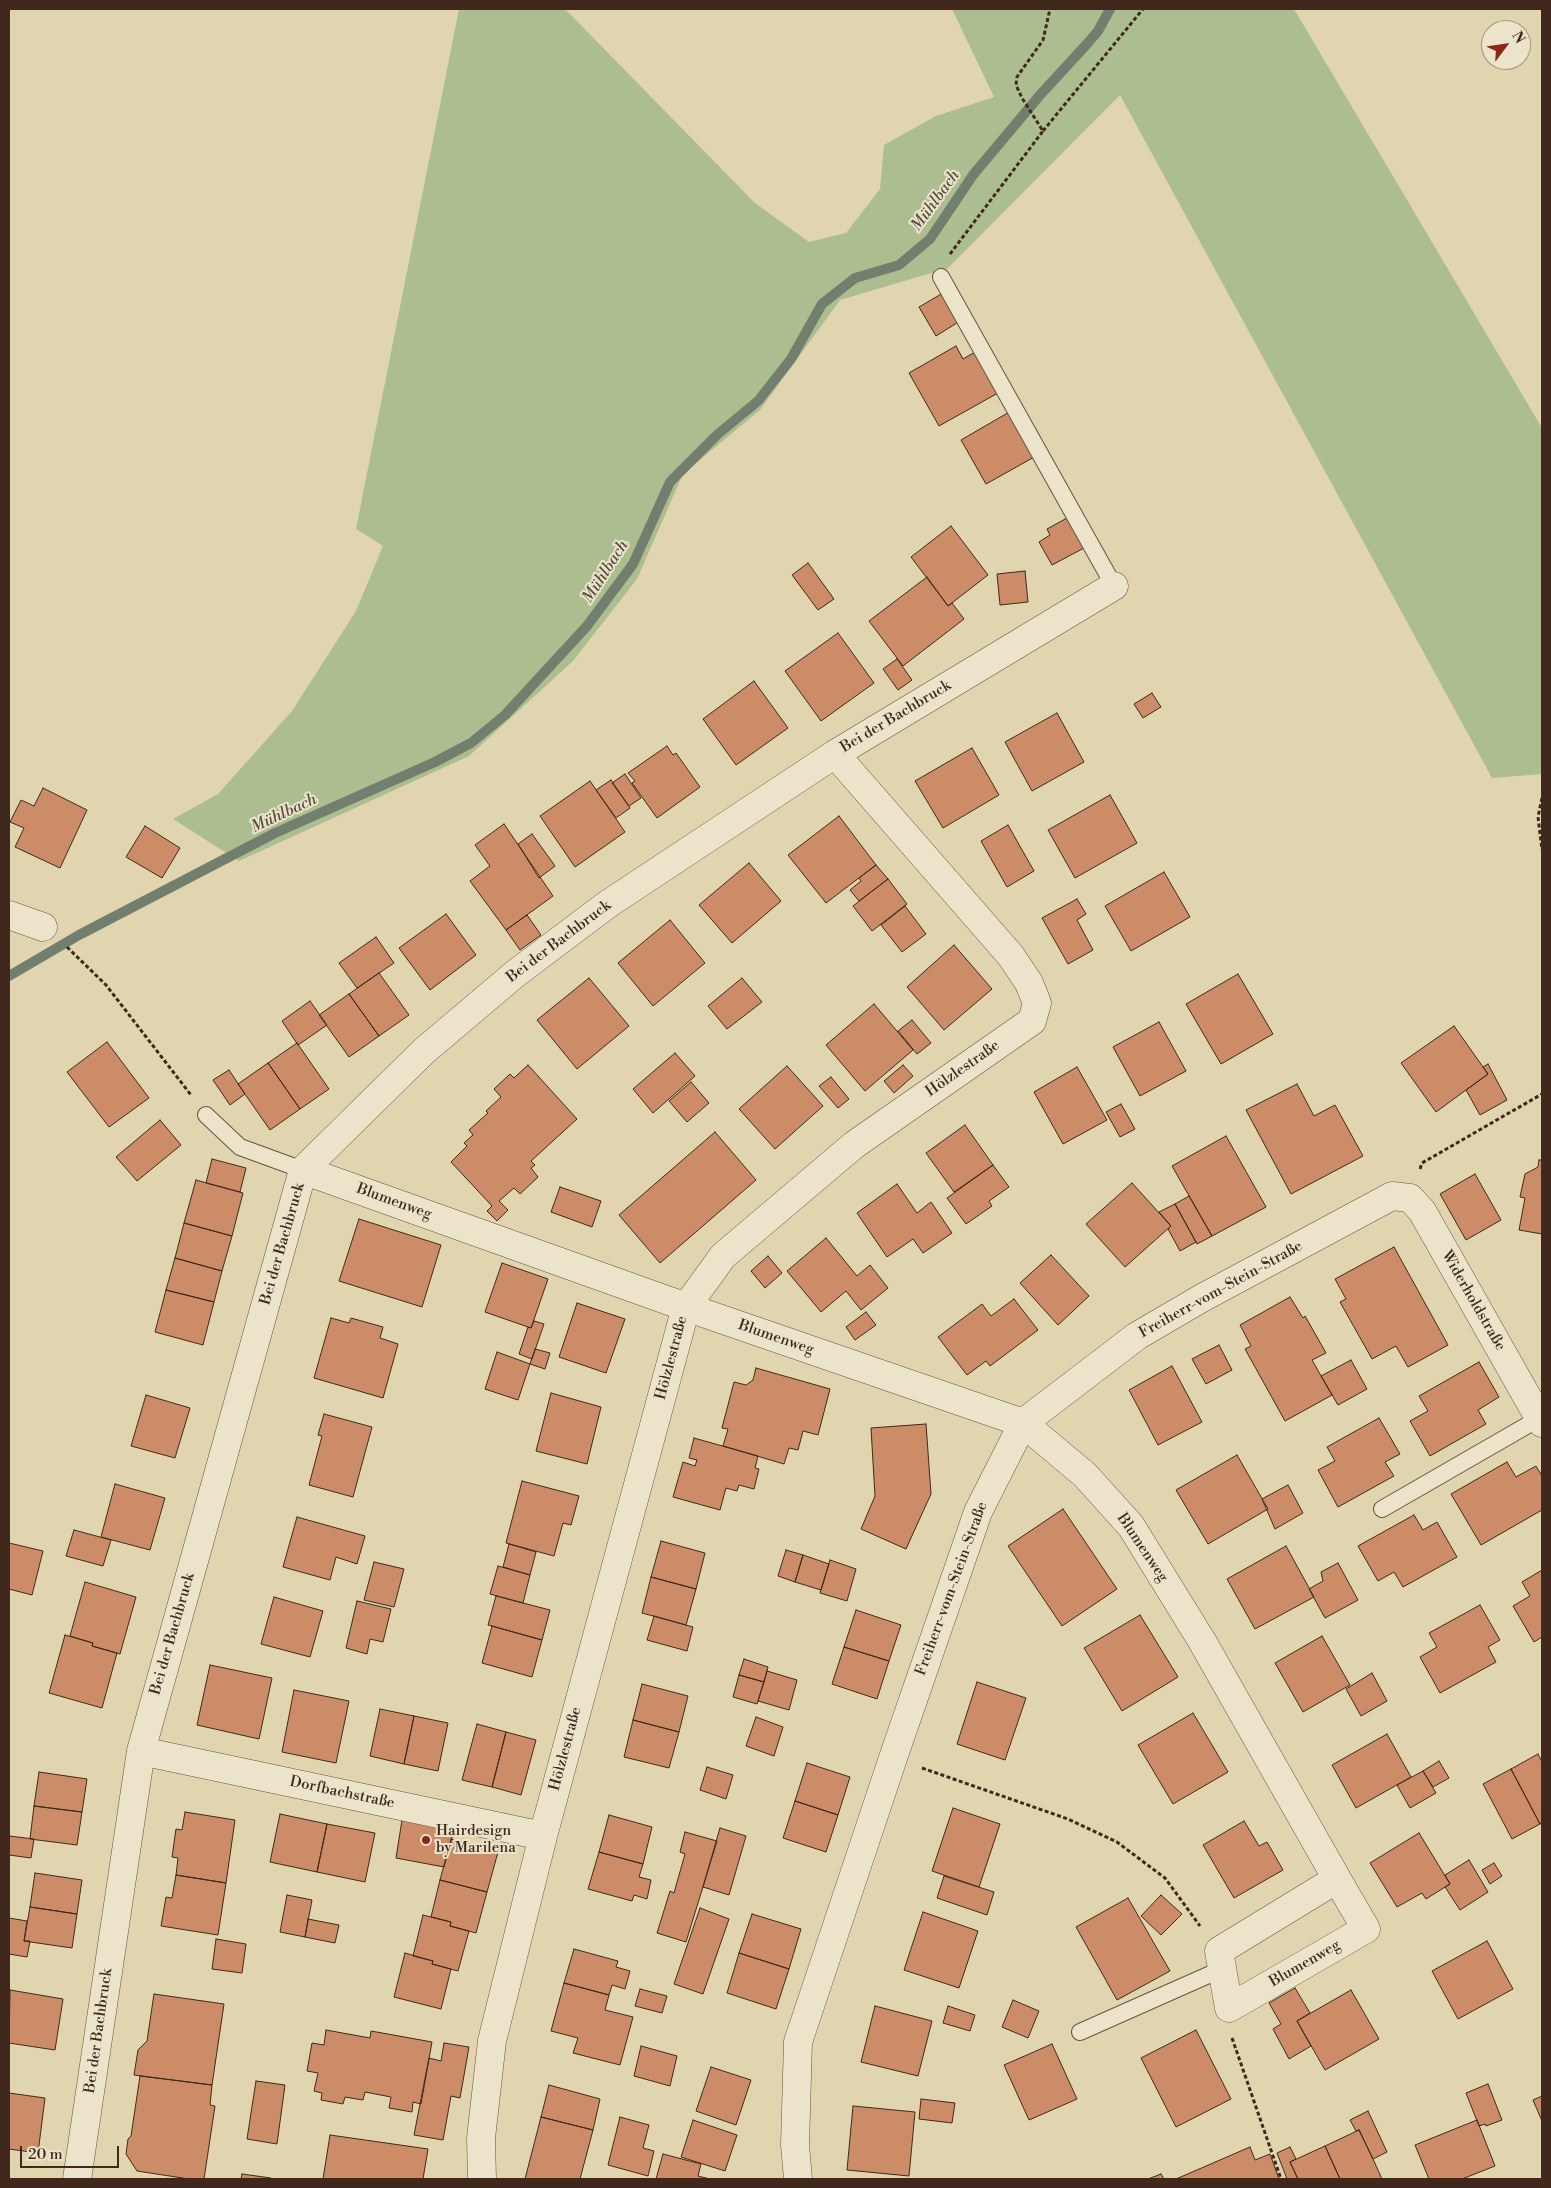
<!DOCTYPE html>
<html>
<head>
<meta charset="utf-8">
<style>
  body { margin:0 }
  #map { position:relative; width:1551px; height:2188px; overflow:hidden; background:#e0d5af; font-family:"Libre Bodoni",serif }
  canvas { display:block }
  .frame { position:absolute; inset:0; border:10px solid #40291c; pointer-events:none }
  .north { position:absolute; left:1481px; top:20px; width:50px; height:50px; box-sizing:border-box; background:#ebe4cb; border:1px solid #a79985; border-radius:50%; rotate:59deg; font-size:14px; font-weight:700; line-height:20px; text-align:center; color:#40291c }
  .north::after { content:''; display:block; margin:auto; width:18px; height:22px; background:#8f2418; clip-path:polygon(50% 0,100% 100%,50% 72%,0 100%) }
  .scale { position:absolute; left:20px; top:2146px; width:99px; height:22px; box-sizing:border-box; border:2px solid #40291c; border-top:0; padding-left:6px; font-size:15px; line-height:18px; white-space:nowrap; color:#40291c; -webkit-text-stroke:4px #ebe4cb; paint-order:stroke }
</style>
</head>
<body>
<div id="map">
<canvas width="1551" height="2188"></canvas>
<div class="frame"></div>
<div class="north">N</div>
<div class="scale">20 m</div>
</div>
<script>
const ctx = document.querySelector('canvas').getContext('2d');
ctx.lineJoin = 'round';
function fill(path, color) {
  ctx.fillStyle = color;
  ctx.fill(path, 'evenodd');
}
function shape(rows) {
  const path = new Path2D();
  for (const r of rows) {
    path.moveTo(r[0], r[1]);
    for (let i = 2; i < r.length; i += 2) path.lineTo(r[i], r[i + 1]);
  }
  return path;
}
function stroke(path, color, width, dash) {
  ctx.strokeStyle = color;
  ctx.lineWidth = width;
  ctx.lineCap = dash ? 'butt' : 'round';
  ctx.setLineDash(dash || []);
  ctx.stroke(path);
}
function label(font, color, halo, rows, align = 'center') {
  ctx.font = font + ' "Libre Bodoni",serif';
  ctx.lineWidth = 4;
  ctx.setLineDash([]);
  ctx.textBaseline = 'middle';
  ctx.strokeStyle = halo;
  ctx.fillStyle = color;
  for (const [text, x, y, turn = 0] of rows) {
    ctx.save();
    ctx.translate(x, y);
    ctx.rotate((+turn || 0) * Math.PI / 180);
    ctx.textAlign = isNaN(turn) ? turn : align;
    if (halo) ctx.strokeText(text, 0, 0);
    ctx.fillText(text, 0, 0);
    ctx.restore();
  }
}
fill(shape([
  [459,9,565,9,755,203,809,242,846,233,880,189,884,145,936,116,994,97,952,9,1294,9,1542,428,1542,774,1492,778,1120,95,948,268,840,300,760,410,683,474,637,579,573,661,469,756,239,861,173,819,218,794,292,711,356,611,383,546,356,529]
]), '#acbe90');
stroke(shape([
  [9,976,79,935,275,833,435,762,471,743,505,715,587,626,633,564,670,482,718,434,758,401,791,359,822,304,855,278,899,265,930,239,973,175,1040,95,1086,45,1098,31,1110,9]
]), '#737f6e', 10);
const building = shape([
  [943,293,960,321,936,336,919,307,943,293],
  [956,346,963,359,975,352,998,393,939,426,909,373,956,346],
  [1011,411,1036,456,986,484,961,440,1011,411],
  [1067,518,1084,548,1052,565,1039,542,1050,535,1047,529,1067,518],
  [951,526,988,575,948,606,911,557,951,526],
  [808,563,834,599,818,610,792,575,808,563],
  [1025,571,1028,602,1000,605,997,574,1025,571],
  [927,577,948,606,952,603,964,619,903,666,869,621,927,577],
  [838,633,874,683,821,721,785,671,838,633],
  [897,659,912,680,898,690,883,669,897,659],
  [754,681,788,728,736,765,703,719,754,681],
  [1152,693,1161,707,1143,718,1134,704,1152,693],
  [1057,713,1084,762,1032,791,1005,742,1057,713],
  [667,746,673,755,676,753,700,787,657,818,632,783,635,781,628,773,667,746],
  [972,748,999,795,943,828,915,781,972,748],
  [625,774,641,798,629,806,612,783,625,774],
  [611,780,630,808,616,818,596,790,611,780],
  [590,781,625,832,575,867,540,816,590,781],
  [43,788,87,810,60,868,15,847,24,828,10,822,21,800,34,806,43,788],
  [1110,795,1137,843,1075,878,1048,830,1110,795],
  [839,816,876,865,826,903,788,855,839,816],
  [504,824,553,896,506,930,470,881,490,866,475,845,504,824],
  [1008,825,1034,871,1007,887,981,841,1008,825],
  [145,826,180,848,162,878,126,857,145,826],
  [532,834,555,866,539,878,518,844,532,834],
  [749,863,781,901,732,943,699,905,749,863],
  [876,865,888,879,859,901,850,890,861,881,859,878,876,865],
  [1164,872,1190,917,1131,951,1105,906,1164,872],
  [888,879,907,904,872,931,853,906,888,879],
  [1077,899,1086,914,1077,920,1093,950,1068,964,1042,918,1077,899],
  [905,906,926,934,902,952,881,925,905,906],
  [446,914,476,955,430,990,399,948,446,914],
  [527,915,541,935,520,950,506,930,527,915],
  [670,920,705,963,653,1006,618,963,670,920],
  [376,937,394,963,357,988,339,963,376,937],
  [954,945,992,989,944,1030,907,987,954,945],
  [379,973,409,1015,379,1036,349,994,379,973],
  [1238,974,1273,1034,1221,1064,1186,1004,1238,974],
  [589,978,629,1026,577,1069,537,1020,589,978],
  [742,978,762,1002,727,1029,708,1006,742,978],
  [349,994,379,1036,349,1057,319,1015,349,994],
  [310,1001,327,1025,298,1045,282,1021,310,1001],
  [874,1004,913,1050,865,1091,826,1045,874,1004],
  [912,1020,931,1043,917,1054,898,1031,912,1020],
  [1159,1022,1186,1071,1140,1096,1113,1047,1159,1022],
  [1454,1026,1488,1074,1436,1112,1401,1063,1454,1026],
  [107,1042,149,1098,109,1127,67,1072,107,1042],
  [297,1043,329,1089,300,1109,268,1063,297,1043],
  [675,1053,695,1076,653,1113,633,1089,675,1053],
  [268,1063,300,1109,270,1130,238,1084,268,1063],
  [1488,1064,1507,1100,1480,1115,1466,1090,1488,1074,1483,1067,1488,1064],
  [528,1065,577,1119,531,1161,535,1165,531,1168,538,1177,520,1194,514,1188,499,1201,508,1210,497,1221,487,1211,492,1206,451,1162,467,1146,464,1143,473,1135,469,1130,488,1113,486,1111,501,1097,494,1089,510,1074,514,1078,528,1065],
  [903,1065,913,1076,894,1093,884,1081,903,1065],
  [787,1066,823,1106,775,1149,739,1109,787,1066],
  [1077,1067,1107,1120,1063,1144,1034,1092,1077,1067],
  [229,1070,245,1094,230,1105,213,1080,229,1070],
  [831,1077,849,1099,838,1108,819,1086,831,1077],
  [691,1082,709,1103,687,1122,669,1101,691,1082],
  [1297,1084,1314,1116,1335,1105,1363,1156,1291,1194,1246,1110,1297,1084],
  [1121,1104,1135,1129,1120,1137,1106,1112,1121,1104],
  [160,1120,181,1145,137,1181,116,1157,160,1120],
  [965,1125,993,1165,954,1192,926,1153,965,1125],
  [715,1132,756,1180,660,1263,619,1215,715,1132],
  [1226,1136,1266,1207,1212,1236,1172,1166,1226,1136],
  [212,1159,246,1168,240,1192,206,1183,212,1159],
  [1539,1160,1542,1160,1542,1234,1519,1230,1525,1198,1520,1197,1525,1174,1538,1167,1539,1160],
  [993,1165,1009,1187,989,1201,992,1206,966,1224,947,1198,993,1165],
  [1475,1174,1501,1220,1466,1240,1440,1194,1475,1174],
  [196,1180,243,1193,232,1236,184,1223,196,1180],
  [1132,1183,1171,1226,1125,1267,1086,1224,1132,1183],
  [897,1184,917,1213,931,1202,952,1233,923,1253,913,1239,887,1257,857,1213,897,1184],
  [560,1187,601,1201,592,1227,551,1212,560,1187],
  [1189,1196,1212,1236,1197,1244,1175,1204,1189,1196],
  [1175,1204,1196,1242,1180,1251,1168,1229,1171,1226,1159,1212,1175,1204],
  [359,1219,441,1245,422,1307,339,1281,359,1219],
  [184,1223,232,1236,222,1271,175,1258,184,1223],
  [826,1238,857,1276,870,1265,888,1288,861,1310,846,1291,821,1312,787,1271,826,1238],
  [1394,1247,1448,1345,1408,1367,1396,1346,1372,1359,1340,1302,1346,1299,1335,1279,1394,1247],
  [1051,1255,1089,1296,1058,1325,1020,1283,1051,1255],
  [768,1256,782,1273,765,1288,751,1271,768,1256],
  [175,1258,222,1271,214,1302,166,1290,175,1258],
  [502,1263,548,1279,531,1328,485,1312,502,1263],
  [166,1290,214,1302,203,1345,155,1332,166,1290],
  [1290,1297,1303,1318,1305,1316,1326,1353,1312,1360,1332,1395,1285,1421,1245,1349,1251,1346,1240,1325,1290,1297],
  [1014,1299,1038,1330,990,1366,986,1361,967,1375,938,1337,982,1304,991,1316,1014,1299],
  [577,1303,625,1319,606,1373,559,1357,577,1303],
  [866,1312,876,1325,855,1340,846,1327,866,1312],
  [331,1318,349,1323,351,1318,383,1327,380,1338,398,1344,383,1398,314,1378,331,1318],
  [534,1321,544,1324,532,1359,519,1354,528,1327,531,1328,534,1321],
  [1219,1345,1232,1370,1206,1384,1192,1359,1219,1345],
  [535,1349,550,1353,545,1369,530,1364,535,1349],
  [497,1352,530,1364,518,1400,485,1389,497,1352],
  [1351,1360,1367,1389,1338,1405,1321,1376,1351,1360],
  [1479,1362,1499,1397,1478,1410,1486,1424,1430,1456,1410,1421,1428,1411,1419,1396,1479,1362],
  [1172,1366,1202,1422,1158,1445,1129,1390,1172,1366],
  [756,1368,830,1389,818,1435,803,1431,798,1450,789,1448,784,1464,723,1446,728,1429,722,1428,734,1382,746,1385,753,1380,756,1368],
  [551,1393,601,1407,587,1464,536,1451,551,1393],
  [146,1395,190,1408,175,1458,131,1446,146,1395],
  [324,1414,372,1427,353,1497,309,1485,322,1436,318,1435,324,1414],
  [1379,1418,1400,1454,1385,1462,1394,1476,1338,1507,1318,1470,1335,1461,1327,1447,1379,1418],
  [926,1424,931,1494,906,1549,861,1529,875,1496,871,1428,926,1424],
  [694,1438,758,1456,755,1468,759,1469,754,1489,739,1485,737,1491,726,1488,720,1510,673,1497,683,1462,695,1466,697,1460,689,1458,694,1438],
  [1237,1455,1268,1509,1208,1544,1176,1490,1237,1455],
  [1507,1462,1516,1477,1536,1466,1542,1476,1542,1510,1481,1545,1451,1494,1507,1462],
  [522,1481,579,1496,571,1525,563,1523,554,1556,506,1543,522,1481],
  [115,1484,165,1498,150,1550,101,1537,115,1484],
  [1288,1485,1303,1513,1275,1529,1262,1499,1288,1485],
  [1063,1509,1117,1589,1062,1626,1008,1546,1063,1509],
  [1414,1515,1423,1530,1437,1522,1457,1557,1403,1587,1394,1572,1378,1581,1358,1546,1414,1515],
  [297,1517,365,1536,357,1564,336,1557,330,1580,283,1567,297,1517],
  [74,1530,111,1540,103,1566,66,1556,74,1530],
  [661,1541,705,1553,696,1589,651,1577,661,1541],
  [9,1543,43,1551,32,1595,9,1589,9,1543],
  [509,1544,536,1552,530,1575,503,1567,509,1544],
  [1286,1546,1314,1597,1255,1629,1227,1579,1286,1546],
  [786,1550,803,1555,795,1582,778,1576,786,1550],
  [803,1555,829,1564,821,1590,795,1582,803,1555],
  [830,1560,856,1569,847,1601,820,1593,830,1560],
  [374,1562,404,1569,394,1607,364,1600,374,1562],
  [1338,1563,1358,1600,1325,1618,1309,1589,1323,1581,1321,1572,1338,1563],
  [498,1566,530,1575,523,1603,490,1594,498,1566],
  [1542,1570,1542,1637,1534,1642,1513,1606,1530,1596,1522,1582,1542,1570],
  [651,1577,696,1589,686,1625,642,1613,651,1577],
  [85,1582,136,1597,120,1654,92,1646,93,1643,70,1636,85,1582],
  [496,1596,550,1610,542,1640,488,1625,496,1596],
  [274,1597,323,1611,310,1657,261,1644,274,1597],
  [357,1601,391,1609,383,1642,370,1639,367,1654,346,1648,357,1601],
  [1480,1605,1500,1640,1488,1647,1496,1662,1440,1693,1420,1657,1437,1647,1429,1633,1480,1605],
  [856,1610,901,1625,889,1661,844,1647,856,1610],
  [1140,1615,1178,1677,1122,1711,1084,1648,1140,1615],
  [654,1616,693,1627,687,1651,647,1640,654,1616],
  [492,1626,542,1640,532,1677,482,1663,492,1626],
  [65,1635,93,1643,92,1646,117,1653,102,1708,49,1693,65,1635],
  [1322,1636,1350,1685,1303,1712,1275,1663,1322,1636],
  [844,1647,889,1661,877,1699,832,1684,844,1647],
  [744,1659,768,1667,764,1682,739,1675,744,1659],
  [210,1665,272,1678,259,1739,197,1725,210,1665],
  [767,1671,797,1680,789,1710,758,1701,767,1671],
  [1372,1673,1387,1701,1361,1716,1346,1689,1372,1673],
  [739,1675,764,1682,757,1704,733,1697,739,1675],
  [977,1682,1026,1698,1005,1760,957,1744,977,1682],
  [642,1684,688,1696,679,1732,633,1720,642,1684],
  [294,1690,349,1701,336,1763,282,1752,294,1690],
  [380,1709,414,1716,404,1764,370,1756,380,1709],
  [1193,1713,1228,1772,1173,1804,1138,1745,1193,1713],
  [414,1716,448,1723,438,1771,404,1764,414,1716],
  [756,1717,783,1727,774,1756,746,1746,756,1717],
  [633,1720,679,1732,669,1768,624,1757,633,1720],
  [477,1724,506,1732,492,1787,462,1780,477,1724],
  [506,1732,536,1740,521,1795,492,1787,506,1732],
  [1387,1734,1411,1777,1356,1808,1332,1765,1387,1734],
  [1538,1754,1542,1762,1542,1823,1540,1824,1511,1769,1538,1754],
  [1439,1761,1449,1778,1433,1787,1423,1771,1439,1761],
  [807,1763,850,1777,838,1815,795,1801,807,1763],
  [707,1767,733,1775,726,1799,700,1790,707,1767],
  [1511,1769,1540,1824,1512,1839,1483,1784,1511,1769],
  [1423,1771,1436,1793,1410,1808,1397,1785,1423,1771],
  [39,1772,87,1779,82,1812,34,1806,39,1772],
  [795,1801,838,1815,826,1852,783,1838,795,1801],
  [34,1806,82,1812,77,1845,30,1839,34,1806],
  [953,1808,1000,1824,979,1887,932,1871,953,1808],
  [185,1812,235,1820,226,1883,176,1875,178,1858,172,1857,176,1829,182,1830,185,1812],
  [280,1814,327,1824,317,1872,270,1862,280,1814],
  [609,1815,652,1827,643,1864,599,1852,609,1815],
  [402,1820,454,1830,444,1867,396,1858,402,1820],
  [1244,1821,1259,1846,1267,1842,1283,1870,1234,1898,1203,1845,1244,1821],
  [327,1824,375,1833,365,1882,317,1872,327,1824],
  [720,1828,746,1836,729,1895,703,1887,720,1828],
  [685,1832,717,1841,686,1942,657,1933,670,1891,674,1893,685,1854,680,1852,685,1832],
  [1419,1833,1450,1884,1426,1899,1422,1893,1397,1907,1370,1863,1419,1833],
  [9,1836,34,1839,31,1858,9,1855,9,1836],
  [451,1839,498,1852,487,1892,440,1880,451,1839],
  [599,1852,643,1864,639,1877,651,1880,647,1899,634,1895,632,1901,588,1889,599,1852],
  [1469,1860,1488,1892,1460,1910,1445,1887,1450,1884,1445,1875,1469,1860],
  [1494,1863,1502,1876,1490,1884,1482,1870,1494,1863],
  [35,1873,82,1880,77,1914,30,1907,35,1873],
  [176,1875,226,1883,218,1935,161,1926,166,1897,172,1898,176,1875],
  [944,1876,994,1892,987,1915,937,1898,944,1876],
  [440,1880,487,1892,476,1933,450,1926,451,1922,431,1917,440,1880],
  [287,1895,312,1900,305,1937,280,1932,287,1895],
  [1161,1895,1182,1914,1161,1935,1141,1916,1161,1895],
  [1128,1898,1170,1971,1117,2000,1076,1927,1128,1898],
  [30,1907,77,1914,72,1948,24,1941,30,1907],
  [700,1908,729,1919,703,1994,674,1984,700,1908],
  [923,1912,978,1931,959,1988,904,1970,923,1912],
  [752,1914,801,1929,789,1969,739,1953,752,1914],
  [423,1915,451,1922,450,1926,469,1931,458,1971,432,1964,433,1961,413,1956,423,1915],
  [9,1918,27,1921,24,1941,30,1941,27,1957,9,1954,9,1918],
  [308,1919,339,1925,335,1943,305,1937,308,1919],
  [216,1939,246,1944,242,1973,212,1969,216,1939],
  [1487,1941,1513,1989,1458,2019,1432,1971,1487,1941],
  [574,1949,618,1961,616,1967,630,1971,625,1989,612,1985,609,1995,564,1983,574,1949],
  [405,1953,433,1961,432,1964,451,1969,441,2009,394,1997,405,1953],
  [739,1953,789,1969,776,2009,727,1993,739,1953],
  [564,1983,609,1995,605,2010,633,2017,620,2065,573,2053,578,2038,551,2031,564,1983],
  [1295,1988,1310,2013,1297,2021,1311,2046,1289,2059,1273,2029,1281,2024,1269,2003,1295,1988],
  [640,1989,667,1996,662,2013,635,2006,640,1989],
  [10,1990,63,1999,55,2050,9,2043,10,1990],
  [1351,1990,1379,2039,1325,2070,1297,2021,1351,1990],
  [154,1994,224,2004,212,2085,134,2075,138,2050,147,2041,154,1994],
  [1013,2000,1039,2011,1028,2038,1002,2027,1013,2000],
  [875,2006,932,2021,918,2076,861,2062,875,2006],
  [948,2006,975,2015,970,2031,943,2023,948,2006],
  [326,2030,370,2038,371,2031,432,2042,421,2104,413,2102,412,2112,389,2108,391,2097,365,2092,363,2100,345,2097,343,2104,321,2100,322,2093,314,2091,318,2073,307,2071,312,2043,324,2045,326,2030],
  [1196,2030,1231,2099,1176,2127,1141,2058,1196,2030],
  [444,2043,469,2047,460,2098,451,2096,443,2140,414,2135,429,2058,441,2061,444,2043],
  [1052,2044,1077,2099,1029,2120,1004,2065,1052,2044],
  [641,2046,677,2056,670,2086,634,2076,641,2046],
  [711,2067,751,2080,736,2125,696,2111,711,2067],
  [140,2076,212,2085,210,2105,215,2106,204,2179,189,2179,137,2171,126,2154,128,2139,131,2136,140,2076],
  [256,2081,285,2085,277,2144,247,2139,256,2081],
  [1488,2084,1502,2120,1486,2126,1485,2124,1479,2126,1466,2093,1488,2084],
  [549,2085,600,2099,593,2130,541,2117,549,2085],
  [9,2093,45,2098,38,2153,9,2149,9,2093],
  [1542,2096,1542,2121,1533,2100,1542,2096],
  [921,2099,955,2103,952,2123,919,2119,921,2099],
  [853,2106,915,2112,909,2176,847,2170,853,2106],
  [1368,2111,1387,2152,1373,2159,1359,2130,1356,2131,1350,2120,1368,2111],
  [541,2117,593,2130,580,2179,525,2179,541,2117],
  [620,2117,649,2125,643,2148,654,2151,648,2176,608,2165,620,2117],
  [693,2120,737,2135,725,2171,681,2157,693,2120],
  [1477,2120,1495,2166,1462,2179,1429,2179,1415,2145,1477,2120],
  [1359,2130,1373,2159,1382,2179,1340,2179,1325,2146,1359,2130],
  [330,2135,428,2149,423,2179,323,2179,330,2135],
  [1325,2146,1340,2179,1298,2179,1290,2162,1325,2146],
  [1250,2147,1255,2160,1270,2154,1279,2179,1176,2179,1250,2147],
  [1290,2147,1296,2159,1290,2162,1298,2179,1287,2179,1277,2153,1290,2147],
  [663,2154,701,2164,698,2176,710,2179,656,2179,663,2154],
  [242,2174,271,2178,271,2179,241,2179,242,2174],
  [1161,2174,1164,2179,1148,2179,1161,2174]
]);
fill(building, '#cb8c67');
stroke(building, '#40291c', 1);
const service = shape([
  [941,277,1114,586],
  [206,1115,240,1147,303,1170],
  [1382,1509,1540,1418],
  [1080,2032,1222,1969]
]);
const minor = shape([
  [9,915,43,927],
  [303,1170,686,1307,1023,1423,1085,1475,1131,1526,1202,1641,1337,1879,1219,1951,1229,2008,1366,1929,1337,1879],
  [141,1751,543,1836],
  [77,2179,141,1751,303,1170,424,1051,515,974,608,904,835,754,1114,586],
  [482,2179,481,2138,492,2041,543,1836,686,1307,723,1256,854,1145,1032,1021,1037,1003,1029,983,1011,956,835,754],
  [798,2179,795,2145,798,2042,893,1758,978,1512,1023,1423,1137,1336,1202,1298,1392,1196,1410,1198,1422,1211,1542,1423]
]);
stroke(service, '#685441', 18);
stroke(minor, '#685441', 29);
stroke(shape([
  [1043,131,1143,9],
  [950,254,1043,131,1022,98,1016,85,1017,77,1043,40,1050,9],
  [1542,798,1538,817,1542,850],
  [67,947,106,985,191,1095],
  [1420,1169,1422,1163,1542,1094],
  [922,1768,1068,1819,1117,1842,1165,1878,1200,1926],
  [1232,2038,1281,2179]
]), '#40291c', 3, [4, 2.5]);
stroke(service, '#ebe4cb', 16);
stroke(minor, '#ebe4cb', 28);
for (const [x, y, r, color] of [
  [426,1840,5,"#8f2418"]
]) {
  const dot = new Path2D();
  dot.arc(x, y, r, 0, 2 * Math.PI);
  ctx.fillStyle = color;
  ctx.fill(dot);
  stroke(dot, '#ebe4cb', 2);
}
label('15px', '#40291c', '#ebe4cb', [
  ["Bei der Bachbruck",896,717,-31],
  ["Bei der Bachbruck",559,942,-37],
  ["Hölzlestraße",963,1069,-35],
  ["Blumenweg",394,1202,20],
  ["Bei der Bachbruck",283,1244,-74],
  ["Freiherr-vom-Stein-Straße",1221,1290,-29],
  ["Widerholdstraße",1473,1301,60],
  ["Blumenweg",776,1338,19],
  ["Hölzlestraße",672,1358,-75],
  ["Blumenweg",1142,1548,56],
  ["Freiherr-vom-Stein-Straße",952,1589,-70],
  ["Bei der Bachbruck",173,1634,-74],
  ["Hölzlestraße",566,1749,-75],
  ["Dorfbachstraße",342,1793,12],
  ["Blumenweg",1305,1964,-30],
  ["Bei der Bachbruck",99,2031,-82]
]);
label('15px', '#40291c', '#ebe4cb', [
  ["Hairdesign",436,1831],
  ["by Marilena",436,1848]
], 'left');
label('italic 16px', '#554d3e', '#ebe4cb', [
  ["Mühlbach",936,201,-54],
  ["Mühlbach",606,572,-57],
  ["Mühlbach",284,814,-25]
]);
</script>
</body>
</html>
